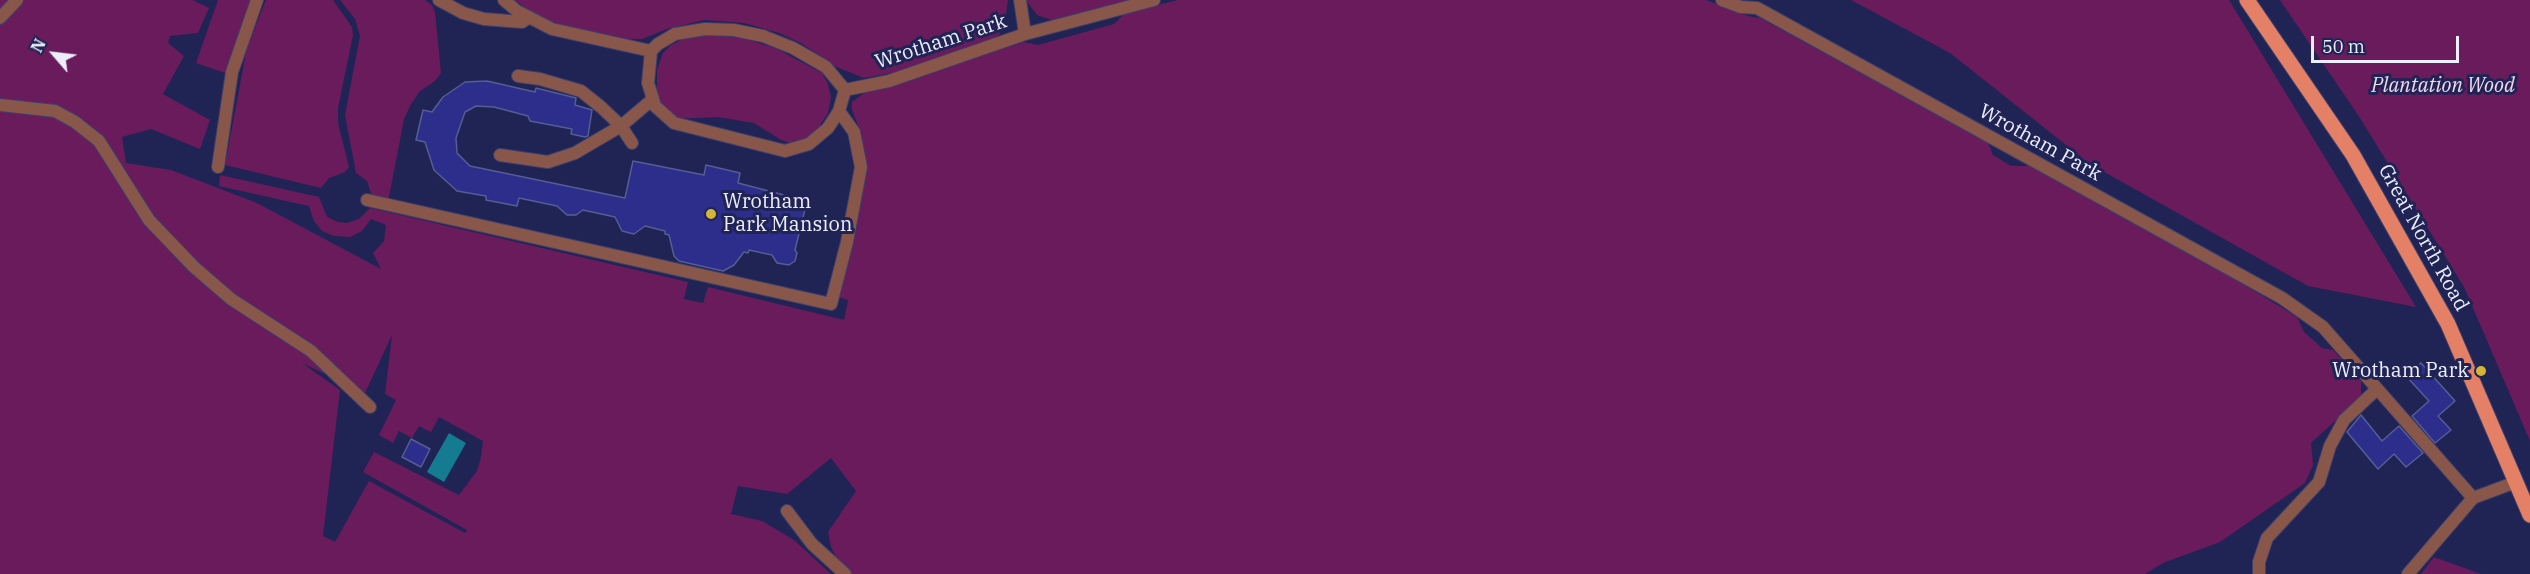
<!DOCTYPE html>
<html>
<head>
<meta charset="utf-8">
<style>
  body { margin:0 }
  #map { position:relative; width:2530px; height:574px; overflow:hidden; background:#202455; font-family:"IBM Plex Serif",serif }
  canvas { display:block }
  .north { position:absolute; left:24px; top:24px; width:60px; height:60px; -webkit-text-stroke:4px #202455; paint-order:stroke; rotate:298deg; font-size:16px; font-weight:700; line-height:24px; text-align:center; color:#eceefb }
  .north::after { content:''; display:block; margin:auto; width:21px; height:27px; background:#eceefb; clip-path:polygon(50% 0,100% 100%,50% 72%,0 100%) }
  .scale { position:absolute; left:2311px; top:36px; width:148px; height:27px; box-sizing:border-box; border:3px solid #eceefb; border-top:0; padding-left:8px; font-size:18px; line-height:21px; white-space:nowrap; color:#eceefb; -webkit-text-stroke:4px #202455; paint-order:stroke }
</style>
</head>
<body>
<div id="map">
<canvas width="2530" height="574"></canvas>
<div class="north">N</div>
<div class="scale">50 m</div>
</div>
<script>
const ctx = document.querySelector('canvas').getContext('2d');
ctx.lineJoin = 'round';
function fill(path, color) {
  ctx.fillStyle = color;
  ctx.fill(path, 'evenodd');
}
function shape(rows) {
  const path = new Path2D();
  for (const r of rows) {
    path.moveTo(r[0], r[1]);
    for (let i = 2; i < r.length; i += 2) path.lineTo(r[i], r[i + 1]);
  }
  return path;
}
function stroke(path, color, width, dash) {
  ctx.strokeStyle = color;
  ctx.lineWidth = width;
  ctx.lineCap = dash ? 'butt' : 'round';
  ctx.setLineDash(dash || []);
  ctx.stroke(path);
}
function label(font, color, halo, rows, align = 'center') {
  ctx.font = font + ' "IBM Plex Serif",serif';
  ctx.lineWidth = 6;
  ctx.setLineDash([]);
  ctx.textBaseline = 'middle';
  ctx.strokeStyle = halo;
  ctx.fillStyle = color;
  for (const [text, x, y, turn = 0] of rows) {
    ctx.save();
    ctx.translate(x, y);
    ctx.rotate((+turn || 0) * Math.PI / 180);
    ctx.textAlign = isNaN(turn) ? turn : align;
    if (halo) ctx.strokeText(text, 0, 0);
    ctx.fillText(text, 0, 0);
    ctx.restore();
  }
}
fill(shape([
  [0,0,193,0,209,8,198,33,170,36,168,43,184,56,163,94,210,120,200,149,151,129,122,137,126,163,171,170,257,203,381,269,373,253,384,241,386,225,371,219,362,231,350,237,334,236,322,231,314,221,309,206,219,186,220,175,319,197,327,217,338,222,347,223,359,219,370,208,688,282,684,299,703,303,708,287,844,320,848,300,838,297,864,158,861,133,852,110,852,102,864,93,1023,42,1038,45,1114,24,1125,13,1178,0,1706,0,1748,16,1760,18,1988,143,1993,155,2011,166,2029,166,2233,278,2297,317,2304,332,2322,348,2333,350,2361,381,2361,397,2311,443,2313,465,2305,483,2220,542,2163,563,2145,574,850,574,840,565,831,547,828,532,856,491,831,458,787,494,738,486,731,514,762,521,794,540,831,574,0,574],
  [392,335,385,394,396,400,379,435,393,443,399,431,412,438,419,426,431,432,439,417,483,441,481,457,477,471,459,495,374,452,363,472,467,530,465,533,369,481,335,542,323,536,340,390,302,363,365,393],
  [218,0,252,0,241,26,228,74,196,63],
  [266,0,333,0,352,27,353,35,338,108,338,123,349,167,345,172,329,178,321,188,225,165,247,47],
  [340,0,425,0,432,5,435,12,441,73,435,81,420,91,411,104,404,119,388,202,372,196,367,181,356,173,345,115,360,36,355,19],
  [515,0,1008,0,1005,22,999,35,988,45,919,68,864,78,834,66,801,43,779,33,744,23,704,20,667,29,642,39,622,39,566,27,535,15],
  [1026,0,1132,0,1055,21,1037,15],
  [1851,0,2229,0,2416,307,2308,286,2090,164,1950,53],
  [2280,0,2530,0,2530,441,2464,287,2360,118],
  [716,33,747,39,777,49,822,73,828,84,831,97,828,113,818,128,806,140,790,143,781,140,754,123,718,117,674,119,660,101,657,89,657,70,663,53,671,45,688,37],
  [2434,557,2481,574,2421,574]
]), '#691b5c');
fill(shape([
  [449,433,466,443,444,482,427,472]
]), '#147b90');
const building = shape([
  [487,81,535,92,536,88,576,98,575,105,592,110,588,136,585,137,571,134,572,129,530,121,528,116,494,107,476,106,465,112,456,138,457,153,470,166,625,198,633,161,704,175,706,165,740,173,738,183,807,201,795,250,797,253,795,261,789,265,777,263,772,255,749,250,748,253,744,252,734,265,723,271,679,261,674,256,669,235,665,234,665,231,645,226,634,234,622,231,615,217,583,210,576,215,567,215,557,206,519,198,517,206,486,200,486,196,457,191,434,170,425,142,416,140,423,110,432,112,443,97,465,82,487,81],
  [2421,363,2455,401,2438,416,2451,430,2435,443,2412,416,2429,401,2406,376,2421,363],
  [2361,415,2382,441,2399,426,2423,453,2406,467,2394,454,2378,469,2347,432,2361,415],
  [411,439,430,449,421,467,402,457,411,439]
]);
fill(building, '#2d2d8b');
stroke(building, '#555d94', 1.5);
const lane = shape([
  [439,0,463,13,484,19,522,22,529,17],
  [504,0,517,11,552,29,651,51,648,83,653,99,655,106,674,123,785,151,809,144,828,128,839,111,845,90,889,81,1025,34,1154,0],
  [1020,0,1025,34],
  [1722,0,1741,7,1757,8,2282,298,2323,327,2473,498],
  [0,18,17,0],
  [651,51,658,44,675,34,705,29,734,30,763,36,793,48,826,67,845,90],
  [518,76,540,79,581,91,601,107,621,126,653,99],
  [0,105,55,111,75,122,99,141,149,220,194,267,231,299,311,351,370,407],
  [500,155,548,162,575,153,621,126,632,143],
  [218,167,232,72,257,0],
  [367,200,831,304,847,242,861,167,854,132,839,111],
  [787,511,812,544,845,574],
  [2259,574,2259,562,2267,538,2319,482,2330,446,2344,420,2377,389],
  [2408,574,2473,498,2516,482]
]);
const primary = shape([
  [2247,0,2353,155,2448,324,2530,515]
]);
stroke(lane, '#3d406c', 14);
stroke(primary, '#3d406c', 17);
stroke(lane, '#88574a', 12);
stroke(primary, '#e48066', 15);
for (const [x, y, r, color] of [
  [711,214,6,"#d3b635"],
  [2481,371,6,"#d3b635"]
]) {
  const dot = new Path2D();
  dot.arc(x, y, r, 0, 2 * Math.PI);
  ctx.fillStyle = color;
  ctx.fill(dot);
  stroke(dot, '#202455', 2);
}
label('20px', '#eceefb', '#202455', [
  ["Wrotham Park",941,42,-18],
  ["Wrotham Park",2040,143,29],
  ["Great North Road",2423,238,61]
]);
label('italic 20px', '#f2d9eb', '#202455', [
  ["Plantation Wood",2443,86]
]);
label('20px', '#eceefb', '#202455', [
  ["Wrotham",723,202],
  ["Park Mansion",723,225],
  ["Wrotham Park",2469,371,"right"]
], 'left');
</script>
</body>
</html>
